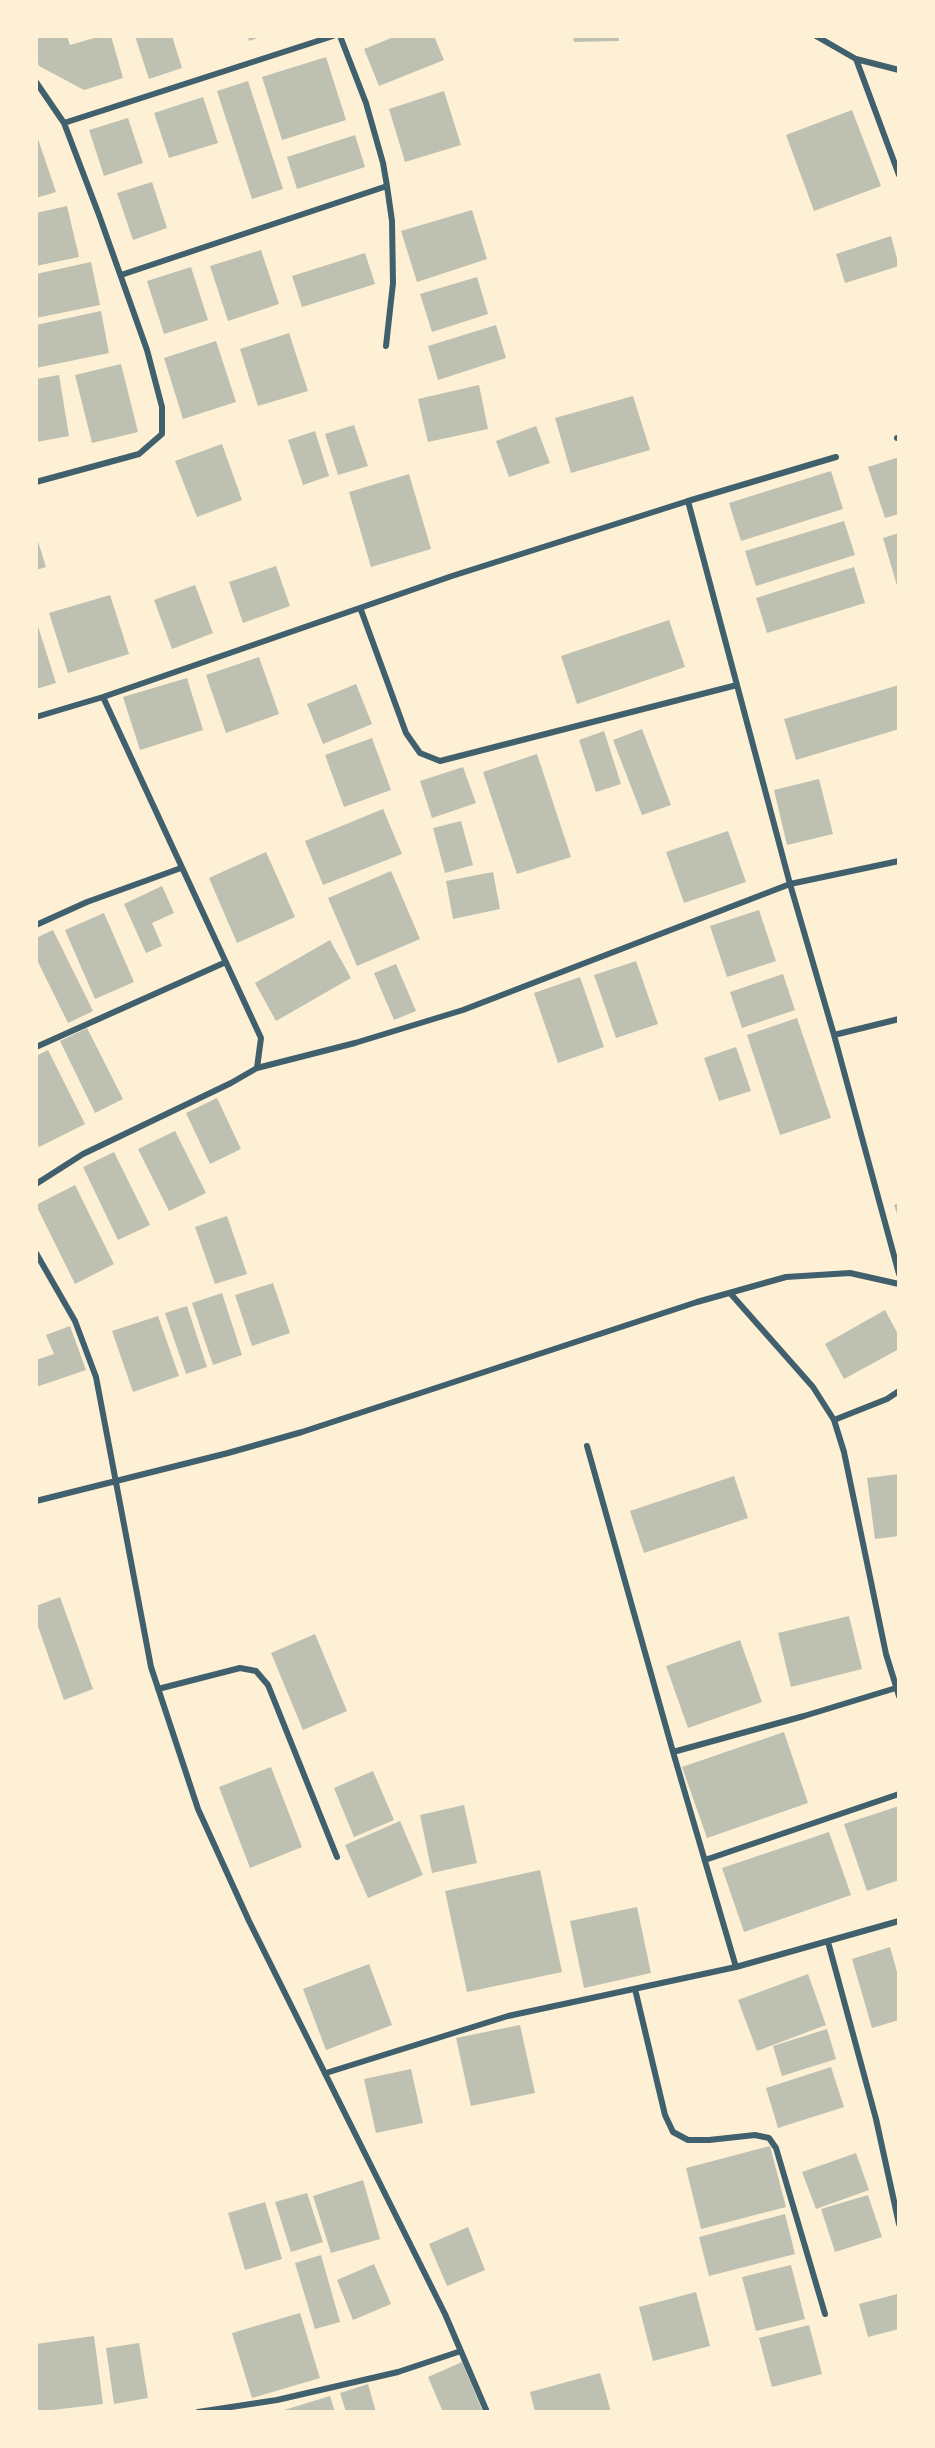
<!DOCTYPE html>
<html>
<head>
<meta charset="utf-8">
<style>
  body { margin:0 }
  #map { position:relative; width:935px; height:2448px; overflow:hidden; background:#fdf0d5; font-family:Signika,sans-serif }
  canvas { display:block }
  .frame { position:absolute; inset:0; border:38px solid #fdf0d5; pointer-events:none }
</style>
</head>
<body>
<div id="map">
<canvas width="935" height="2448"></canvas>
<div class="frame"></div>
</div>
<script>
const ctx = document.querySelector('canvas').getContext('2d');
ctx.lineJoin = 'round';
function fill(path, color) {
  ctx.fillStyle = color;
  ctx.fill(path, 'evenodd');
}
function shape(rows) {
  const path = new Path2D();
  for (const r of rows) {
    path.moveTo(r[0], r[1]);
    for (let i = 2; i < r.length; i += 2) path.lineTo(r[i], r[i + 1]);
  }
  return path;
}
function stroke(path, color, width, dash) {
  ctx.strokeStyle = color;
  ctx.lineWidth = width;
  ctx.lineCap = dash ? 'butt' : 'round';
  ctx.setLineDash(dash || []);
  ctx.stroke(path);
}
fill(shape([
  [36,36,67,36,70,45,101,36,111,36,123,78,84,90,39,66,36,57],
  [135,36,172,36,182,68,149,79],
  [248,36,263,36,249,41],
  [396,36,434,36,444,60,379,86,364,49],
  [573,36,619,36,619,41,574,42],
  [326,57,346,120,282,140,262,77],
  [248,81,283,189,252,199,217,91],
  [444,91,461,145,405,162,389,109],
  [203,97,218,143,169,158,154,113],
  [852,110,881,186,814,211,786,135],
  [128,118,143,163,104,176,89,130],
  [36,133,56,192,36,198],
  [355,135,365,167,297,189,287,157],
  [152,182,167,228,133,240,117,193],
  [67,206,79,257,36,266,36,213],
  [472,210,487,259,417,282,401,231],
  [891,236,899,266,845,283,836,254],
  [261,250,279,304,228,321,210,266],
  [365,253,375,284,302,307,292,276],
  [91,262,100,305,36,318,36,274],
  [191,267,208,320,164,334,147,281],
  [477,277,488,314,432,332,420,294],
  [101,311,109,353,36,368,36,325],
  [496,325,506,358,438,380,428,346],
  [289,333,308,391,258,406,240,349],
  [216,341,236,402,183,419,164,358],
  [121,364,138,432,92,443,75,375],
  [59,375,69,436,36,442,36,379],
  [479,385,488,429,428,442,418,399],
  [633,396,650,450,571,473,555,418],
  [354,425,368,466,338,475,325,434],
  [536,426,550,463,509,477,496,441],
  [315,431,329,476,303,485,288,440],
  [222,444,242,500,197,517,175,461],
  [899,457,899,514,885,518,868,467],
  [831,471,843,509,741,541,729,503],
  [409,474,431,549,371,567,349,492],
  [844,521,855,555,756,586,745,551],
  [899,533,899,589,898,589,883,538],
  [36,535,46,567,36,570],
  [276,566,290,606,243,623,229,582],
  [854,567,865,603,767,633,756,598],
  [195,585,213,633,172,649,154,600],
  [110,595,129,654,68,673,49,613],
  [36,620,56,683,36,689],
  [669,620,685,667,577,704,561,656],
  [259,657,279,714,226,733,206,675],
  [187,678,203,730,140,750,123,697],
  [356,684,372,724,323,744,307,704],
  [899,685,899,729,796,760,784,719],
  [642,729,671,805,642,815,613,740],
  [604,731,621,784,596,792,579,740],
  [372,738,391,790,344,807,325,755],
  [537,754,571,857,517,874,483,772],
  [463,767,476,803,432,818,420,781],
  [819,779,833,834,787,845,774,790],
  [383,809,402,854,323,885,305,841],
  [461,821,473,865,445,873,433,828],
  [728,831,746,882,684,903,666,852],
  [266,852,295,917,237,943,209,878],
  [391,871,420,939,357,966,328,898],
  [493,872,500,909,453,919,446,881],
  [162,886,174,913,152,923,162,946,146,953,124,904],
  [759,910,776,961,727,977,710,926],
  [104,913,134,982,95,999,65,930],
  [53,930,93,1011,68,1023,36,958,36,938],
  [330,940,351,978,276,1021,255,983],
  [636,961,658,1024,616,1038,594,975],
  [396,964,416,1011,394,1020,374,973],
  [783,974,795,1010,742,1028,730,992],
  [580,977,604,1047,558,1063,534,993],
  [797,1018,831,1118,780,1135,747,1035],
  [87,1028,123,1099,95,1113,60,1041],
  [736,1047,751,1091,719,1101,704,1058],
  [48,1050,85,1124,39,1147,36,1141,36,1056],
  [217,1098,241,1149,210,1164,186,1113],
  [175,1131,206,1193,169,1211,138,1149],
  [114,1152,150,1225,118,1240,83,1167],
  [75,1185,114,1264,75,1284,36,1205],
  [899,1203,899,1220,894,1205],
  [227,1216,247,1274,215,1284,195,1227],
  [273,1283,290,1333,252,1346,235,1295],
  [222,1293,242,1355,213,1365,192,1303],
  [187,1306,207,1367,186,1374,165,1313],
  [885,1310,899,1336,899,1349,844,1379,825,1344],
  [158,1316,179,1376,133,1392,112,1331],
  [70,1326,86,1370,36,1387,36,1360,54,1354,46,1335],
  [899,1474,899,1536,875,1539,867,1478],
  [734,1476,748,1518,644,1553,630,1511],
  [60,1597,93,1689,64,1700,36,1621,36,1606],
  [849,1616,862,1669,791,1687,778,1633],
  [315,1634,347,1711,303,1730,271,1653],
  [740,1640,762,1702,688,1728,666,1666],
  [784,1732,808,1803,707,1838,682,1767],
  [271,1767,302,1847,250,1868,219,1787],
  [373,1771,394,1820,354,1837,334,1788],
  [464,1805,477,1863,432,1873,420,1815],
  [899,1806,899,1880,867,1891,844,1824],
  [400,1821,423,1875,368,1898,345,1845],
  [829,1832,851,1895,744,1932,722,1868],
  [540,1870,562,1972,467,1992,445,1891],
  [637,1907,651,1973,584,1988,570,1921],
  [890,1947,899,1979,899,2020,872,2028,852,1959],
  [369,1964,392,2025,326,2050,303,1989],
  [808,1974,826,2025,757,2051,738,2000],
  [520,2025,535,2093,471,2106,456,2038],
  [827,2029,836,2059,782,2076,773,2046],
  [831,2067,844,2107,778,2128,766,2088],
  [411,2069,423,2123,376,2133,364,2079],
  [770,2146,786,2207,701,2229,686,2168],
  [856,2153,869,2190,816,2209,802,2172],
  [363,2180,380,2239,331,2253,313,2196],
  [307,2193,323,2242,291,2252,275,2202],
  [868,2195,882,2237,835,2252,821,2209],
  [265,2202,282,2259,245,2270,228,2213],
  [785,2214,795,2254,709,2276,699,2237],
  [468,2227,485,2270,447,2286,429,2244],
  [321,2255,340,2322,315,2329,295,2263],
  [374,2264,391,2304,353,2320,337,2280],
  [791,2265,805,2319,756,2331,742,2277],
  [696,2292,710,2346,653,2361,639,2307],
  [897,2294,899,2329,868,2337,859,2304],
  [300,2313,320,2378,252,2398,232,2333],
  [809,2325,822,2374,772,2387,759,2338],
  [94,2336,103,2404,36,2412,36,2344],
  [139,2343,148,2398,114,2404,106,2348],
  [462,2362,483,2412,443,2412,428,2377],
  [600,2373,611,2412,535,2412,530,2392],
  [368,2384,376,2412,346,2412,340,2393],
  [330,2396,335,2412,281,2412,281,2411]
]), '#bec0b2');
stroke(shape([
  [340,36,366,103,383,163,387,186,392,221,393,283,386,346],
  [816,36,856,59,899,70],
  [856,59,899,175],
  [36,82,64,123,99,215,147,350,162,407,162,434,139,454,36,482],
  [64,123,333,36],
  [121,275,387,186],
  [897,438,899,438],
  [688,501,836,457],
  [361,610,406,733,420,753,440,761,737,685],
  [36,717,103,697,452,576,688,501,790,884,899,861],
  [36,925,87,902,181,868],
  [834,1035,899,1019],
  [36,1047,226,962],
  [257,1068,355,1043,463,1010,790,884,834,1035,899,1274],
  [36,1184,83,1154,231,1083,257,1068,261,1038,103,697],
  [36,1253,75,1321,96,1377,151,1667,198,1809,249,1921,445,2314,487,2412],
  [730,1293,813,1387,834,1420,887,1399,899,1391],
  [834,1420,844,1452,886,1654,899,1696],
  [587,1446,673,1752],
  [36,1501,228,1453,302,1432,697,1302,786,1277,850,1273,899,1284],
  [158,1689,240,1668,256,1671,268,1685,337,1857],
  [705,1860,899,1794],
  [828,1942,876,2119,899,2224],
  [736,1967,673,1752,804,1716,896,1688],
  [635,1989,665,2115,673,2132,688,2140,709,2140,755,2135,769,2138,776,2148,825,2314],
  [326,2073,508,2016,736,1967,899,1921],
  [198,2412,277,2400,398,2372,461,2351]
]), '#3f606c', 6);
</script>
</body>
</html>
